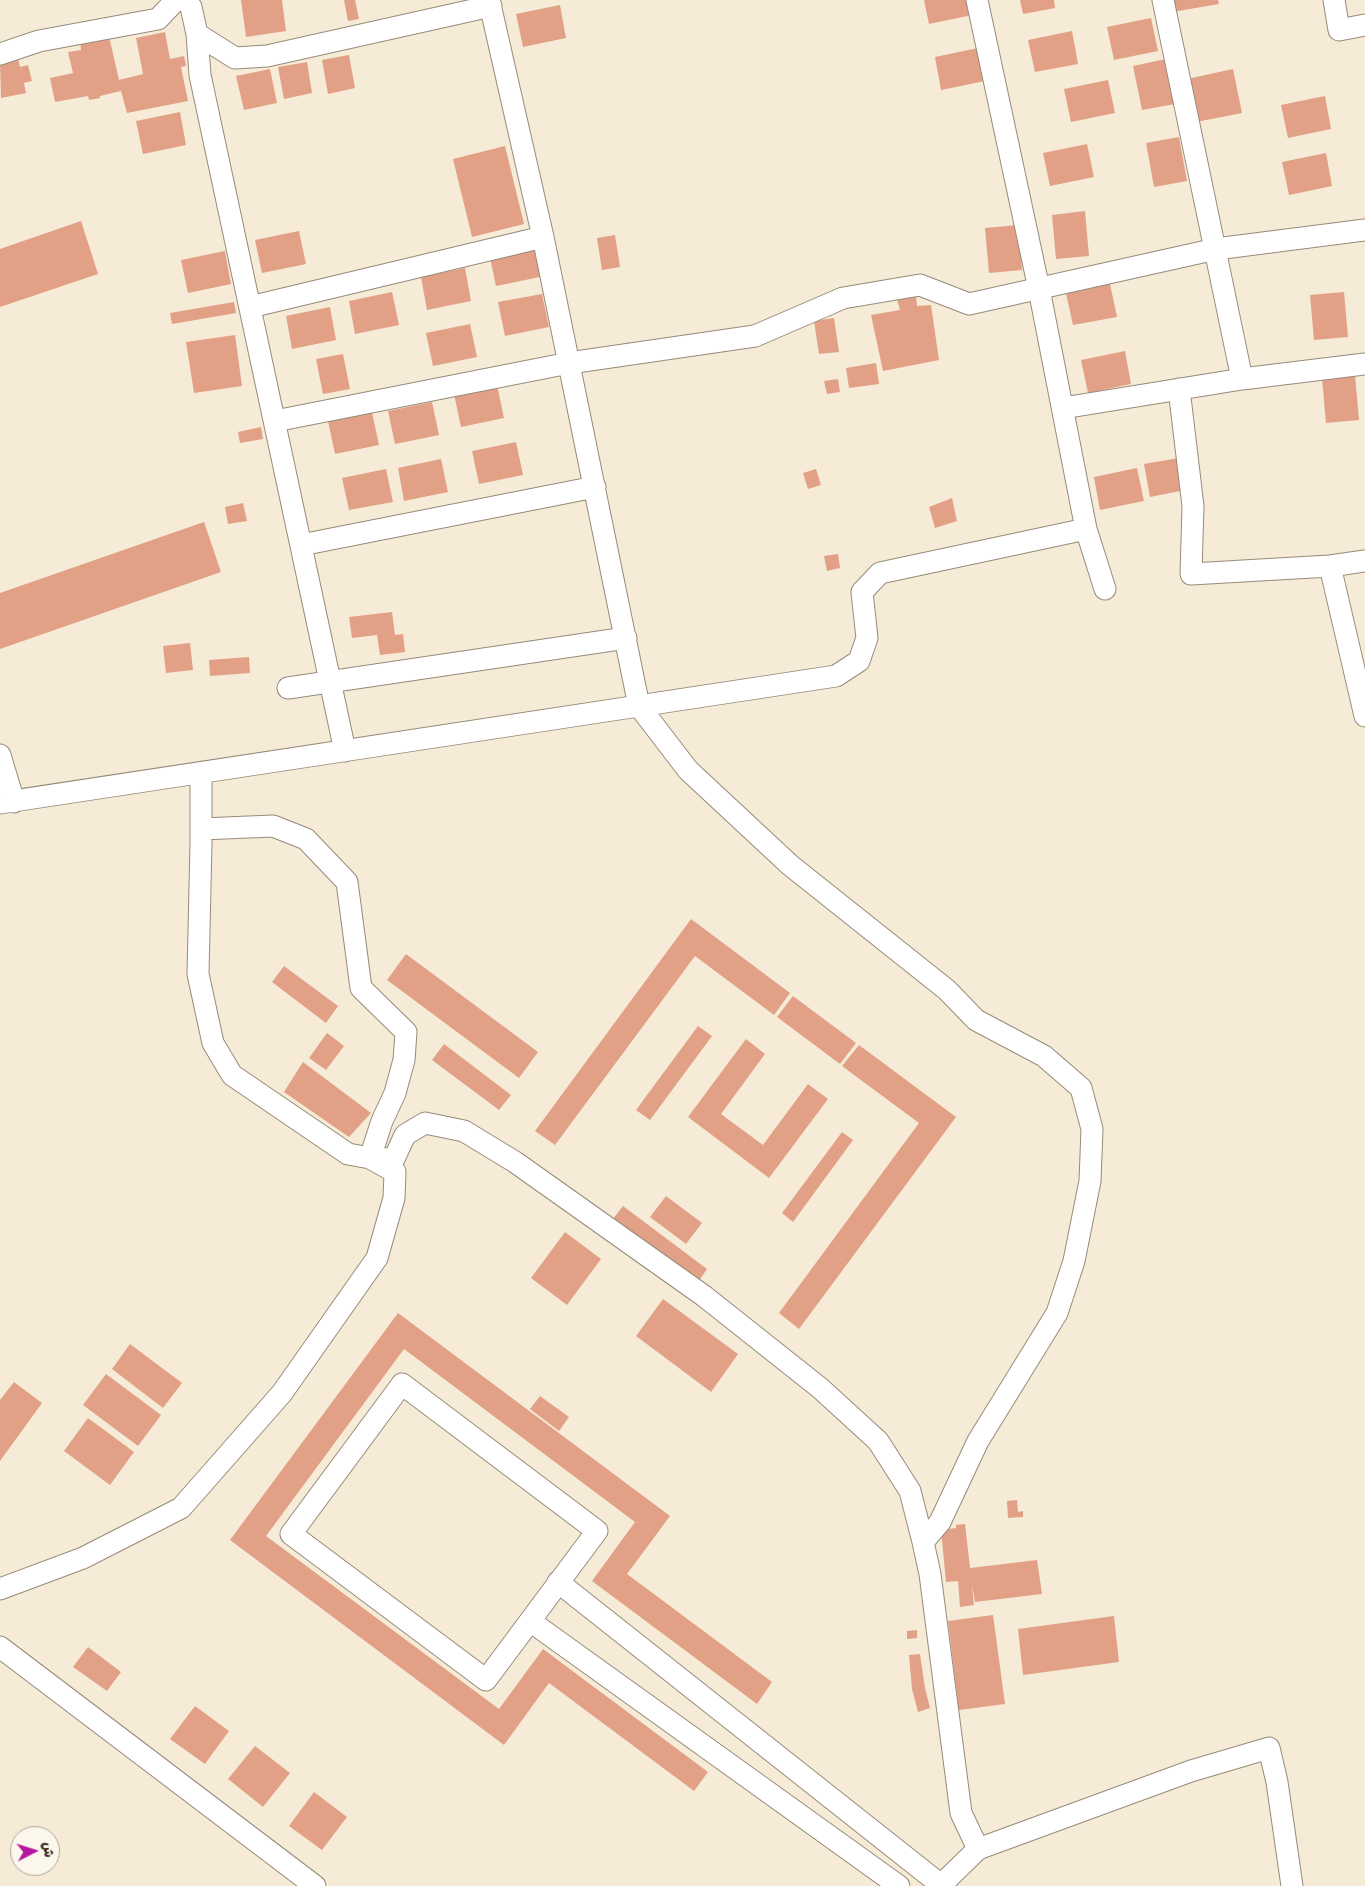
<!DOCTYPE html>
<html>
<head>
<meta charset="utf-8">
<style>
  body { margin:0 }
  #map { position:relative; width:1365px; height:1886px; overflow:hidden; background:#f5ebd6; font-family:Delius,"Playpen Sans Arabic",sans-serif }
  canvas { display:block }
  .north { position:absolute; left:10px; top:1826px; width:50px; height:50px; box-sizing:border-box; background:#fbf7ec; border:1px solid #aea59a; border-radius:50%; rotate:85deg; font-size:14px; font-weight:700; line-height:20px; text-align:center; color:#3b2a1e }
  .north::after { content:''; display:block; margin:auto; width:18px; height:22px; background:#b5179e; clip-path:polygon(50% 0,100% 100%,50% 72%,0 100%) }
</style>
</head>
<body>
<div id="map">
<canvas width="1365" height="1886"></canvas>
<div class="north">ش</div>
</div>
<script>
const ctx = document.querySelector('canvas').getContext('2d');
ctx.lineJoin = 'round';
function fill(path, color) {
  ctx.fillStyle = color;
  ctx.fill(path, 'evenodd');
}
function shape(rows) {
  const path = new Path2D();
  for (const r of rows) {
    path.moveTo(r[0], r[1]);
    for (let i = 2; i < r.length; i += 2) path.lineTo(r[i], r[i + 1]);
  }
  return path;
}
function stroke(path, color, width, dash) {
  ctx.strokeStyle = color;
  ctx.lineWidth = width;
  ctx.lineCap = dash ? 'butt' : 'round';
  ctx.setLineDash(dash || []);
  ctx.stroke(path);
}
fill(shape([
  [241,0,282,0,286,31,246,37],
  [344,0,355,0,359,19,348,21],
  [924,0,969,0,972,15,929,24],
  [1020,0,1054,0,1055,8,1023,14],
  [1169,0,1218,0,1219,4,1172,12],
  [560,5,566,38,523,47,516,14],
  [1151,18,1158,51,1114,60,1107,27],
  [1072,31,1078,64,1035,72,1028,40],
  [165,32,170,59,184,56,186,66,181,67,188,101,127,113,121,91,100,96,100,98,89,100,88,96,55,102,50,78,73,73,68,52,81,50,80,42,109,36,119,80,143,74,136,38],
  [978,48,985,81,941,90,935,57],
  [349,55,355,88,328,94,322,60],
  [18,58,20,67,28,65,32,81,24,83,26,93,1,98,0,62],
  [1166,59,1175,104,1142,110,1133,66],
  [307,62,312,93,284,99,278,67],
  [270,69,277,103,244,110,236,76],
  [1233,69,1242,113,1196,122,1187,79],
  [1108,80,1115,113,1071,122,1064,89],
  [1325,96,1331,129,1288,138,1281,105],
  [180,112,186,145,143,154,136,121],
  [1179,137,1187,181,1154,187,1146,143],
  [1087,144,1094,177,1050,186,1043,153],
  [505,146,524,224,472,237,453,159],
  [1326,153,1332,186,1289,195,1282,162],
  [1085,211,1089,256,1056,259,1052,215],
  [81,221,98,274,0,307,0,249],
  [1018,225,1022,270,989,273,985,228],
  [299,231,306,264,262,273,255,240],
  [615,235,620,267,602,270,597,238],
  [533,244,540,277,496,286,489,253],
  [225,251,231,284,188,293,181,260],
  [465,268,471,301,427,310,421,277],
  [1110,284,1117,317,1073,325,1066,293],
  [392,292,399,325,355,334,349,301],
  [1344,292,1348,337,1314,340,1310,295],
  [542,294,549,327,505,336,498,302],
  [916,296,917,306,931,305,939,360,883,371,871,315,900,310,897,299],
  [234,302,236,313,172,324,170,313],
  [330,307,336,340,292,349,286,316],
  [834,318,839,352,819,354,814,321],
  [470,324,477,357,433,366,426,333],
  [235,335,242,386,194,393,186,342],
  [1125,351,1131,384,1088,393,1081,360],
  [343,354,350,389,323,394,316,359],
  [876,363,879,384,849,388,846,368],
  [1355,375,1359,420,1326,423,1322,378],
  [838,379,840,392,827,394,824,381],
  [497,385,504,418,461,427,454,394],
  [432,402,439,435,395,444,388,411],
  [372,412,379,445,335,454,328,421],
  [261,427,263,439,240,443,238,432],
  [516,442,523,475,479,484,472,451],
  [1179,458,1185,490,1150,497,1144,464],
  [441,459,448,492,404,501,398,468],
  [1137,468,1144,501,1100,510,1094,477],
  [386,469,393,502,349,510,342,478],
  [816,469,821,485,808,489,803,473],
  [952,498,957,521,935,528,929,507],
  [243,503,247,521,228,524,225,507],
  [204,522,221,572,0,649,0,593],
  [838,554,840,568,827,571,824,556],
  [392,612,395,635,403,634,405,652,380,655,377,635,352,638,349,617],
  [190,643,193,670,166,673,163,646],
  [249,657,250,673,210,676,209,660],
  [691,919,790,993,774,1015,695,956,555,1145,535,1131],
  [406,954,538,1052,519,1078,387,980],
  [284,966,338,1006,326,1023,272,982],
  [793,996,856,1043,840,1064,777,1017],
  [698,1026,712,1036,650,1120,636,1110],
  [327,1033,344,1046,326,1070,309,1058],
  [746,1039,765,1054,721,1114,763,1145,808,1084,828,1099,769,1178,688,1117],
  [444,1044,511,1095,499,1110,432,1060],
  [859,1045,956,1117,799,1329,779,1313,919,1123,842,1066],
  [303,1062,371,1113,349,1137,284,1092],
  [842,1132,853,1140,793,1222,782,1213],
  [666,1196,702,1223,686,1244,650,1217],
  [623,1206,707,1269,698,1282,613,1219],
  [565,1232,601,1259,567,1305,531,1278],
  [663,1299,738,1354,711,1392,636,1336],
  [398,1313,670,1516,627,1574,772,1682,757,1704,592,1581,635,1522,404,1349,266,1536,499,1709,543,1649,708,1772,694,1791,549,1683,504,1745,230,1540],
  [130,1344,182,1383,163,1408,112,1369],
  [106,1374,161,1415,138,1446,83,1405],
  [14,1382,42,1403,0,1461,0,1400],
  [540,1396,569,1417,559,1431,530,1409],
  [88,1418,134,1452,110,1485,64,1451],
  [1017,1500,1018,1512,1023,1511,1023,1517,1008,1518,1007,1501],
  [965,1524,970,1568,1037,1560,1042,1594,975,1602,972,1585,974,1605,960,1607,958,1581,946,1582,941,1530,956,1528,956,1525],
  [993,1615,1005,1704,959,1710,948,1621],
  [1114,1616,1119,1662,1023,1675,1018,1629],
  [917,1630,917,1638,907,1639,907,1631],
  [88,1647,121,1672,107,1691,73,1667],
  [920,1654,925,1688,930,1708,918,1712,912,1689,909,1655],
  [195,1706,229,1731,205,1764,170,1739],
  [255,1746,290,1773,263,1807,228,1779],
  [314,1792,347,1817,322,1850,289,1826]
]), '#e2a186');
const minor = shape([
  [186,0,191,7,197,34,200,75,345,751],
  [489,0,543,237,639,706,688,770,790,865,947,990,976,1020,1044,1056,1081,1088,1092,1129,1090,1181,1074,1261,1057,1313,978,1441,940,1522,923,1542],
  [977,0,1039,289,1086,529,1105,589],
  [1163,0,1242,379],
  [1334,0,1339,30,1365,25],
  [197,34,235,58,267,56,491,6],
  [0,54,39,41,158,19,176,0],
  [250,307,543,237],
  [1179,389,1193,506,1191,574,1330,566,1365,561],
  [1063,408,1242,379,1365,364],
  [275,421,569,363,755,336,843,298,920,285,969,304,1216,249,1365,230],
  [301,545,595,487],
  [1330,566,1365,716],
  [288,688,626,638],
  [0,755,14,802],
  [201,773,201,843,198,974,213,1043,232,1075,348,1154,370,1158,394,1159,405,1135,425,1123,464,1131,515,1162,704,1296,820,1388,878,1441,910,1491,923,1542,930,1574,961,1813,978,1849,940,1886],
  [0,803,836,676,859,661,867,638,862,592,880,573,1086,529],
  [402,1384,597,1531,486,1680,291,1534,402,1384],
  [558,1582,941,1885],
  [0,1589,83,1558,181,1508,282,1393,377,1258,394,1198,395,1172,370,1158,382,1121,395,1093,404,1060,406,1032,361,988,347,882,306,839,273,826,201,829],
  [530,1621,899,1886],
  [0,1647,315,1886],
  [978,1849,1191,1771,1269,1748,1277,1782,1292,1886]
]);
stroke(minor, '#988a7a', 23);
stroke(minor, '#fff', 21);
</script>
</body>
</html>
